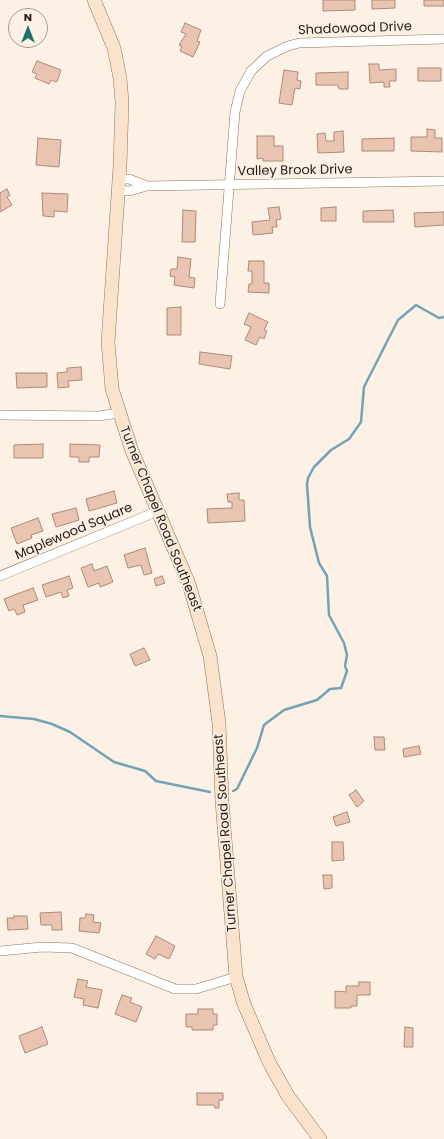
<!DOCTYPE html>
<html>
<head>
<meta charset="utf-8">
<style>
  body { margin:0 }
  #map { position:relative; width:444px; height:1139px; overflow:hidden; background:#fdf0e5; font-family:Poppins,sans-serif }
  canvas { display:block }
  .north { position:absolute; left:8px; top:8px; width:40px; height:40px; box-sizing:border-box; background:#fdf0e5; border:1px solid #a79b90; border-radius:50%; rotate:0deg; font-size:11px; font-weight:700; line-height:16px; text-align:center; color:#251b10 }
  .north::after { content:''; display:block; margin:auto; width:14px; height:18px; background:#216d70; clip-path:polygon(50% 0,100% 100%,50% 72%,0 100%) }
</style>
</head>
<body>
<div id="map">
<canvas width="444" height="1139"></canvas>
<div class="north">N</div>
</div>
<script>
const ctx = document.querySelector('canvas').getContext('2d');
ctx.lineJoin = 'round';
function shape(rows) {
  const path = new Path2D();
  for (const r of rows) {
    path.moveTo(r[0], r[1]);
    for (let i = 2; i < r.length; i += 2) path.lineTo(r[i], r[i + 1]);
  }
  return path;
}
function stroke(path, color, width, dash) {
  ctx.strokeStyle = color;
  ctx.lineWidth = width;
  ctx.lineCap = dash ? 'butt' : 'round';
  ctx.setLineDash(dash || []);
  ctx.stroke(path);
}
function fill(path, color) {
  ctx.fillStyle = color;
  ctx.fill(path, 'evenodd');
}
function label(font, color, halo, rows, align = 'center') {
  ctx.font = font + ' Poppins,sans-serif';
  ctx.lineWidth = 3;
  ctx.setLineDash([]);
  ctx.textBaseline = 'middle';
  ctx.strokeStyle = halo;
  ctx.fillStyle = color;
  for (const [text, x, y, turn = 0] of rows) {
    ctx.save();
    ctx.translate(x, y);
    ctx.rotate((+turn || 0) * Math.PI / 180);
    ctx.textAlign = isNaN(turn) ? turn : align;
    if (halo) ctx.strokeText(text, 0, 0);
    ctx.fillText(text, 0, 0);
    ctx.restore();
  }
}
stroke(shape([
  [0,716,34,719,52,724,70,732,114,762,145,771,156,781,210,792],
  [233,791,237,789,257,748,264,725,284,710,317,700,330,689,341,688,347,671,345,666,347,655,344,643,329,615,327,576,319,563,310,527,307,484,308,478,314,467,331,450,349,439,361,422,364,387,398,320,416,305,439,318,444,317]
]), '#73a4b5', 2.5);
const building = shape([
  [323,0,355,0,355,10,323,11,323,0],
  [372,0,395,0,395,8,372,9,372,0],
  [424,0,444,0,444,6,424,6,424,0],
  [185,23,201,30,197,41,200,42,193,57,180,51,182,46,179,45,186,34,181,32,185,23],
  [37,61,61,70,57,82,51,80,49,84,35,78,37,74,32,72,37,61],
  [369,64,379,64,379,70,396,69,396,81,389,81,390,87,384,87,384,82,370,83,369,64],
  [418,68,441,68,441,81,418,81,418,68],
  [284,70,298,72,297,80,301,81,300,89,295,88,292,105,279,103,284,70],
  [348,72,348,89,339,89,338,85,316,85,316,73,348,72],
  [427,129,435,130,435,138,442,138,442,152,411,151,411,137,427,137,427,129],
  [343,131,344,152,318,153,317,134,325,133,326,141,334,141,334,132,343,131],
  [257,136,274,136,274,146,283,146,283,161,263,161,263,158,257,159,257,136],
  [38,138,61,140,59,167,36,165,38,138],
  [394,138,394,151,362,151,362,139,394,138],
  [7,189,10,195,7,197,12,205,0,212,0,193,7,189],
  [42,193,68,194,67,212,54,211,54,217,43,216,42,193],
  [279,207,281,219,276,220,277,227,272,227,273,233,253,235,252,222,270,220,268,208,279,207],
  [336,207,336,221,321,221,321,208,336,207],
  [183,210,196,211,195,242,182,242,183,210],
  [393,210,394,222,363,222,363,211,393,210],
  [444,212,444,225,415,227,414,213,444,212],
  [178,257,191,259,189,277,195,278,194,288,174,285,175,277,170,276,171,269,177,269,178,257],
  [249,261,264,261,264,283,269,283,269,293,248,292,249,284,252,284,252,271,248,271,249,261],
  [181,307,181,335,167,335,167,308,181,307],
  [249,313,268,322,264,330,267,331,264,339,260,337,256,345,245,340,251,327,244,324,249,313],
  [200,352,232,356,230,369,199,364,200,352],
  [81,367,82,380,68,381,69,387,58,388,57,373,67,372,67,368,81,367],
  [16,373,47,373,47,387,17,388,16,373],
  [43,444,43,458,14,458,14,445,43,444],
  [70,444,100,445,99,457,89,457,89,462,79,462,79,457,70,457,70,444],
  [114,491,117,503,89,511,86,499,114,491],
  [239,493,239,500,244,500,245,521,208,523,207,509,232,508,232,502,228,502,227,494,239,493],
  [76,508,79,520,56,527,52,514,76,508],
  [38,518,43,531,31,535,32,538,17,544,11,528,38,518],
  [145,548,152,573,144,575,141,565,128,568,124,555,145,548],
  [92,564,94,571,107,566,113,582,100,587,99,583,88,587,81,568,92,564],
  [69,576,73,588,67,590,69,596,63,598,61,592,46,597,42,585,69,576],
  [162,576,165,583,156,586,154,579,162,576],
  [33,588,38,600,23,605,25,612,17,615,14,609,9,611,4,599,33,588],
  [144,648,150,660,135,666,130,654,144,648],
  [374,737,384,737,385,750,375,750,374,737],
  [419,746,421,754,404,757,403,749,419,746],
  [356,790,364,801,357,807,349,795,356,790],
  [347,812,350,822,336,826,333,817,347,812],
  [332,842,343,842,344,860,332,861,332,842],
  [323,875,332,875,332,888,324,889,323,875],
  [61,912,62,930,52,930,52,925,41,925,40,913,61,912],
  [86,914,94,915,93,922,101,923,99,933,79,931,80,918,85,918,86,914],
  [14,916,27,916,28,929,8,930,7,918,14,918,14,916],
  [156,936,175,946,169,959,158,954,155,959,146,954,156,936],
  [78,979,88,981,86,987,102,990,98,1008,83,1005,84,999,74,997,78,979],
  [359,982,370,982,370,995,357,995,357,1006,351,1006,351,1008,335,1008,335,991,346,992,346,986,359,986,359,982],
  [122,995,132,998,130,1002,142,1007,136,1022,115,1014,122,995],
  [198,1009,213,1009,213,1014,217,1014,217,1025,213,1025,213,1030,192,1030,192,1027,186,1027,186,1014,198,1014,198,1009],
  [42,1027,48,1044,25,1053,19,1036,42,1027],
  [405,1027,413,1028,413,1047,404,1047,405,1027],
  [197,1093,223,1093,223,1100,219,1100,219,1108,215,1108,214,1105,197,1105,197,1093]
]);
fill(building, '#e9c5b1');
stroke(building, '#ab8a77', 1);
const street = shape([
  [119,179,129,179,147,186],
  [118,190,129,191,147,186,444,181],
  [220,304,235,112,240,91,251,71,267,56,288,46,299,43,444,39],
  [0,415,99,416,119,413],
  [0,576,158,511],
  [0,951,42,947,72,948,175,989,196,989,236,977]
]);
const secondary = shape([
  [94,0,114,48,120,78,122,102,120,166,108,342,112,389,132,451,189,584,210,656,219,723,222,801,236,977,244,1004,269,1062,288,1096,320,1139]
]);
stroke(street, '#8e745a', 10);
stroke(secondary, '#8e745a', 14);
stroke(street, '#fff', 9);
stroke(secondary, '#fbe3cb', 13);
label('13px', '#251b10', '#fdf0e5', [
  ["Shadowood Drive",355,29,-2],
  ["Valley Brook Drive",295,171,-1],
  ["Turner Chapel Road Southeast",160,519,68],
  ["Maplewood Square",74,532,-23],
  ["Turner Chapel Road Southeast",226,833,-94]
]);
</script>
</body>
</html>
